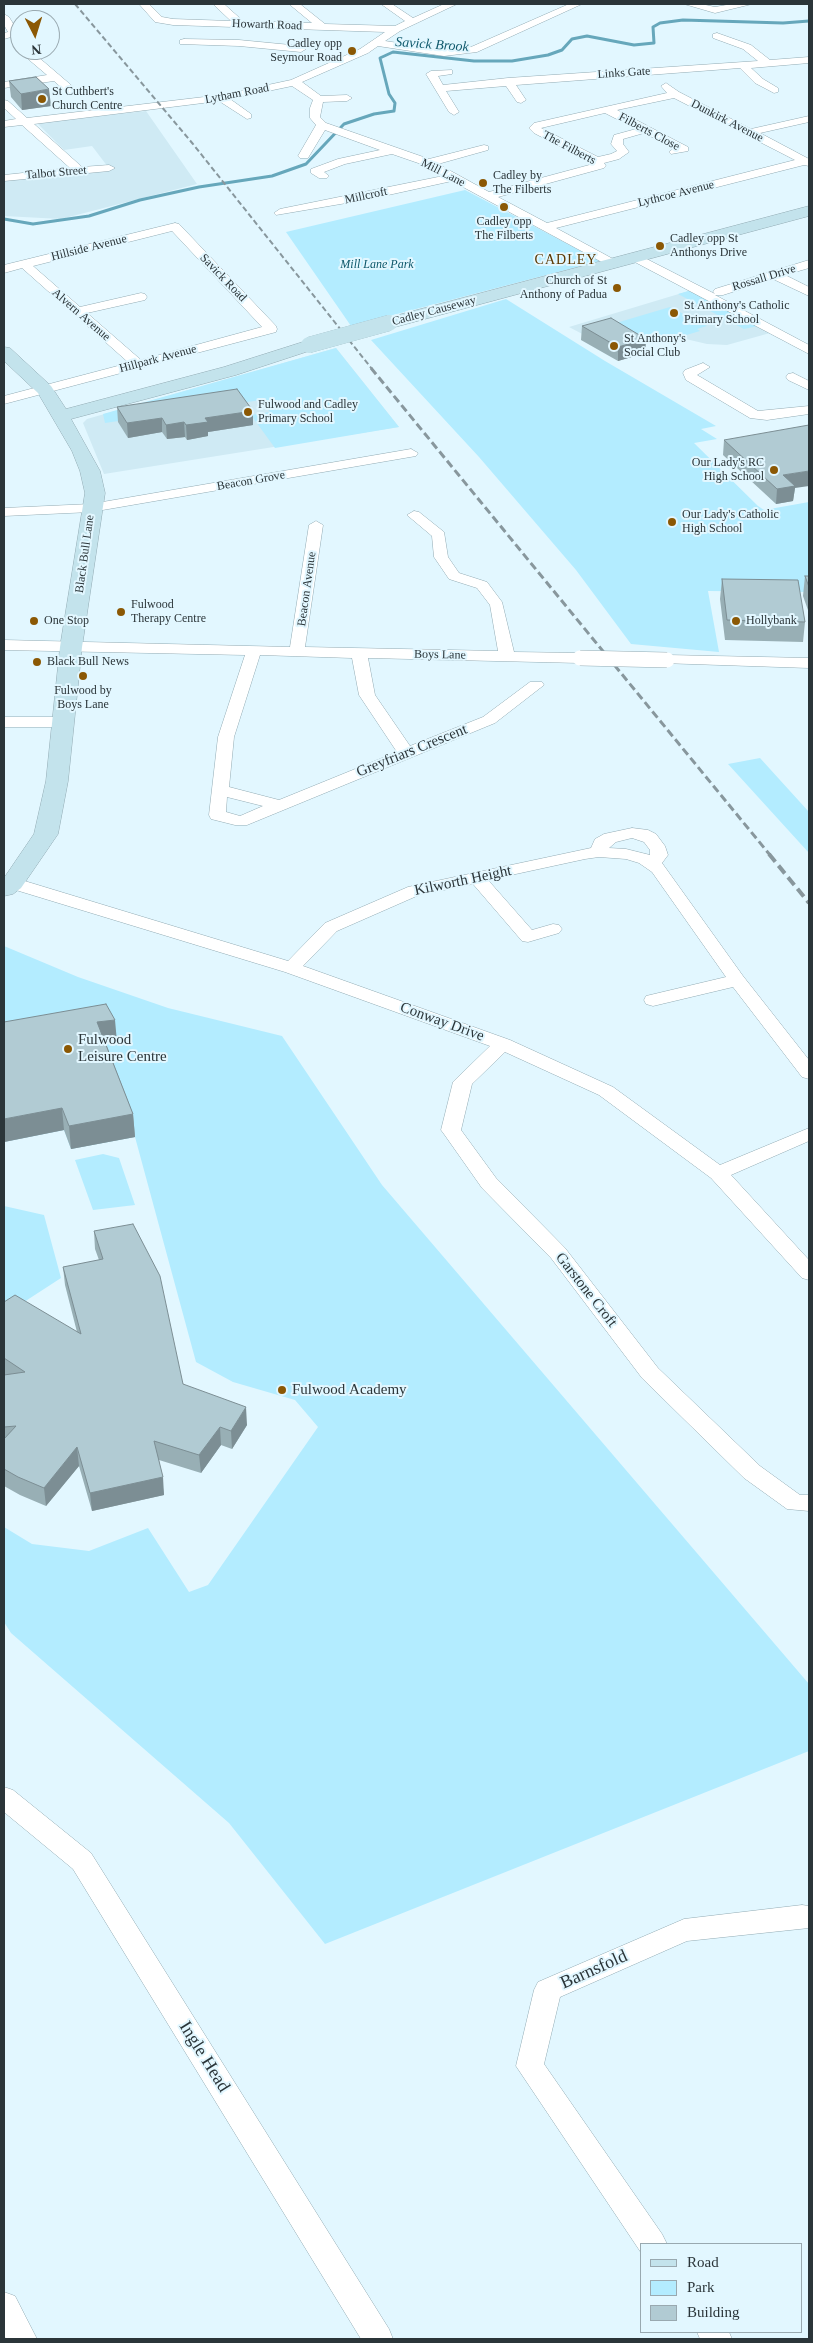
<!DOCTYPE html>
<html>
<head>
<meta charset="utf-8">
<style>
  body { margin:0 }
  #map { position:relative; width:813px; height:2343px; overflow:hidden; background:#e2f7ff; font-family:Georgia,serif }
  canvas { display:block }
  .frame { position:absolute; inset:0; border:5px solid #2b3539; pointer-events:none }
  .legend { position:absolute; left:640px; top:2243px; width:162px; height:90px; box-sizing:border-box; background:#e2f7ff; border:1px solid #99a9b0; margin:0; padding:6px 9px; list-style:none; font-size:15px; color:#2b3539 }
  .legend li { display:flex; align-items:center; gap:10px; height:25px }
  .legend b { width:25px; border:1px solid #99a9b0 }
  .north { position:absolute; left:10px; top:10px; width:50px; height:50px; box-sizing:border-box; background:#e2f7ff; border:1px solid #99a9b0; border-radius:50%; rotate:175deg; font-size:14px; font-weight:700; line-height:20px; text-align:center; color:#2b3539 }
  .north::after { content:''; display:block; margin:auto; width:18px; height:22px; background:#8b5804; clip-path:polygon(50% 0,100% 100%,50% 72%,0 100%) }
</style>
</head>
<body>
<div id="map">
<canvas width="813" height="2343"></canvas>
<div class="frame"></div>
<ul class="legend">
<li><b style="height:6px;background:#c3e3ec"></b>Road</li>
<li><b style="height:14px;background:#b3ecff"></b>Park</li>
<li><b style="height:14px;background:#b1cbd3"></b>Building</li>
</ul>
<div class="north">N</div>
</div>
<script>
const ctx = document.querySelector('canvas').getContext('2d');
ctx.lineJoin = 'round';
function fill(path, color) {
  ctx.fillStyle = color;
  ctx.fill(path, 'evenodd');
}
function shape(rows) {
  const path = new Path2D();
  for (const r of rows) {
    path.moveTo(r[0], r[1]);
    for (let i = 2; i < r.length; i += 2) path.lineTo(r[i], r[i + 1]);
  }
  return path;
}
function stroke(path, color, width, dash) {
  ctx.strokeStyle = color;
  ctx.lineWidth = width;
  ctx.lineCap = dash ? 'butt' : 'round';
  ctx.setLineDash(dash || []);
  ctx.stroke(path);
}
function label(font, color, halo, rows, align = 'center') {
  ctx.font = font + ' Georgia,serif';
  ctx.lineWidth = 4;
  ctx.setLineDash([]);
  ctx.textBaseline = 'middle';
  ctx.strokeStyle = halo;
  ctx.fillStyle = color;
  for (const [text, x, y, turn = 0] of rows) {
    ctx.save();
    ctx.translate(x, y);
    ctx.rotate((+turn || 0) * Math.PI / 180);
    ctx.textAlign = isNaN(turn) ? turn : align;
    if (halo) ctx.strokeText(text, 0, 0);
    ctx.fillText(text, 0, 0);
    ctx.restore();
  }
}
fill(shape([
  [146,111,197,184,61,219,4,216,4,179,108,167,92,146,64,150,37,123],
  [692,290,770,333,727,345,707,344,677,337,656,344,625,327,588,337,569,327],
  [336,348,399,427,104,474,83,423,87,419]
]), '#cfeaf4');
fill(shape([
  [465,190,600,261,351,326,286,232],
  [692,290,758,326,744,329,678,294],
  [506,299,605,361,716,426,701,429,717,439,694,443,758,506,764,510,809,502,809,592,708,591,719,652,631,644,576,570,479,457,371,340],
  [670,307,707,326,697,329,700,331,656,344,616,323],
  [336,348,399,427,275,448,251,415,270,412,261,400,105,423,103,414],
  [760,758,809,812,809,853,728,764],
  [4,946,78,977,168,1008,282,1036,382,1185,809,1684,809,1751,325,1944,229,1823,11,1633,4,1622,4,1527,32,1544,89,1551,148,1528,189,1592,208,1585,318,1427,295,1400,233,1382,196,1362,135,1137,71,1149,64,1130,4,1142],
  [103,1154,119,1158,135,1205,93,1210,75,1160],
  [4,1206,44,1215,61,1278,4,1315]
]), '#b3ecff');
stroke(shape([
  [4,219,33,224,89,216,140,200,199,187,272,176,306,164,344,124,374,114,394,111,395,103,389,94,380,58,393,52,474,61,512,61,548,55,562,50,572,39,587,36,634,45,654,43,653,27,660,23,683,20,783,23,809,21]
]), '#66a7bb', 3);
const street = shape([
  [139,4,149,4,162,17,173,19,231,21,213,4,224,4,243,21,312,23,289,4,300,4,325,24,395,26,405,21,381,4,392,4,413,18,444,4,457,4,400,31,385,41,444,50,471,47,569,4,582,4,477,52,444,56,378,46,368,53,302,82,321,96,347,95,352,98,347,101,323,102,320,117,326,123,429,159,484,145,488,146,488,150,438,164,489,192,593,164,534,133,529,128,534,123,667,93,661,86,666,83,679,92,751,129,809,116,809,122,760,133,809,159,809,166,804,165,556,228,615,260,617,263,611,267,452,181,370,199,276,215,274,213,280,209,443,176,424,165,392,154,345,164,324,172,329,176,327,178,319,178,311,173,311,169,338,159,380,150,325,130,308,158,300,158,298,156,316,125,310,118,310,108,313,100,292,86,230,99,251,114,251,118,247,119,219,101,34,124,82,167,109,165,115,168,109,171,4,181,4,175,70,168,22,125,4,127,4,121,16,119,4,108,4,100,8,101,27,118,221,95,291,80,360,49,385,32,173,25,155,22,139,4],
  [674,98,795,160,547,223,498,197,604,168,606,166,604,163,619,159,629,152,623,144,623,139,644,133,674,148,669,152,671,154,688,151,688,147,617,110,674,98],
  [605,113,636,129,614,135,611,144,617,151,611,154,598,157,541,128,605,113],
  [684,4,701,4,715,7,732,4,752,4,715,13,684,4],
  [4,14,9,17,19,33,18,35,4,39,4,33,8,32,4,25,4,14],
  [717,33,751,45,770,60,809,57,809,63,751,68,763,79,778,88,778,92,774,93,755,83,740,68,516,85,526,100,521,103,517,102,506,86,446,91,459,112,454,115,449,112,426,74,431,71,452,70,452,74,438,76,443,85,508,78,758,61,743,49,713,38,713,34,717,33],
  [184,39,239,40,301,46,306,49,301,52,239,46,180,44,180,40,184,39],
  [21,50,30,50,78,91,78,95,70,95,54,81,4,88,4,82,47,75,21,53,21,50],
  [175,223,179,224,276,326,277,329,276,332,4,404,4,396,129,363,22,268,4,273,4,265,175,223],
  [172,231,262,327,141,360,87,313,145,300,147,297,145,294,141,293,80,307,33,266,172,231],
  [635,253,715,294,713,292,715,289,809,260,809,268,785,275,809,287,809,296,773,279,723,295,715,295,809,345,809,354,631,260,629,257,631,254,635,253],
  [703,363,710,367,697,375,758,411,809,406,809,414,767,420,750,418,686,380,683,373,685,370,703,363],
  [793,373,809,381,809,390,788,380,786,377,788,374,793,373],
  [411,449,418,453,416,456,91,512,4,516,4,508,91,504,411,449],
  [414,511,419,512,444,532,448,557,459,573,487,582,502,602,514,652,580,653,588,658,580,663,368,658,375,695,410,746,483,717,530,682,542,682,544,685,495,723,247,825,235,825,211,819,209,815,218,737,245,655,4,650,4,640,290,647,309,525,316,521,323,525,305,647,498,651,490,605,477,588,449,579,434,557,432,536,407,515,414,511],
  [260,655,352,658,359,695,397,752,279,800,229,787,234,737,260,655],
  [227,797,263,806,240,816,226,812,227,797],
  [667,655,809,658,809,668,661,663,659,660,661,657,667,655],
  [4,717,64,717,72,722,64,727,4,727,4,717],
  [632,828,648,830,656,834,665,846,668,855,662,863,743,976,809,1060,809,1079,802,1077,733,987,653,1006,646,1004,644,1000,646,996,726,977,652,872,639,863,626,859,599,857,585,859,488,880,532,930,553,924,559,925,562,929,559,933,528,942,522,941,473,884,419,895,337,931,303,966,510,1040,613,1087,720,1165,809,1128,809,1141,731,1175,809,1260,809,1280,802,1278,711,1178,599,1095,505,1052,472,1084,461,1130,496,1178,565,1248,658,1368,760,1466,800,1495,809,1495,809,1511,787,1509,744,1478,642,1378,551,1258,482,1188,444,1134,441,1130,453,1082,490,1046,285,972,6,887,4,884,6,879,18,879,288,961,325,923,408,887,591,848,595,839,604,834,632,828],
  [632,838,644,842,650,850,650,855,626,849,609,848,616,842,632,838],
  [4,1787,13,1790,91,1853,389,2329,393,2339,361,2339,73,1869,4,1812,4,1787],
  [802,1905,809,1906,809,1928,687,1941,560,1997,544,2064,662,2234,667,2244,642,2244,642,2254,516,2066,534,1990,538,1982,684,1919,802,1905],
  [4,2292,15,2296,37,2339,6,2339,4,2335,4,2292],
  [697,2332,729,2332,732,2339,700,2339,697,2332]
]);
const secondary = shape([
  [809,206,809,216,395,327,389,328,383,327,380,323,383,319,809,206],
  [309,340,315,341,318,345,315,349,236,375,71,419,100,471,105,493,82,647,68,781,58,834,21,888,13,894,4,896,4,878,34,834,46,781,60,647,85,493,80,471,72,451,38,393,4,361,4,347,10,348,51,386,66,409,224,367,309,340]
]);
stroke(street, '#92abb4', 1);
stroke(secondary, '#92abb4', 1);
fill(street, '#fff');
fill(secondary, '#c3e3ec');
stroke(shape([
  [75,4,193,144,372,369]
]), '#88979d', 2, [5.5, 3]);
stroke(shape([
  [371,368,770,855]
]), '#88979d', 3, [8, 4]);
stroke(shape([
  [769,854,809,903]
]), '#88979d', 4, [10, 5]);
const streetBridge = shape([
  [580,658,667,660]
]);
const secondaryBridge = shape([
  [309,345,389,323]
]);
stroke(streetBridge, '#92abb4', 16, []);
stroke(secondaryBridge, '#92abb4', 16, []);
stroke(streetBridge, '#fff', 15);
stroke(secondaryBridge, '#c3e3ec', 16);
fill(shape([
  [9,81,51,106,22,110,11,97],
  [582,326,646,339,645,353,618,361,581,340],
  [117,407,253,411,253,425,208,432,208,436,187,440,185,437,167,439,162,432,128,438,118,422],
  [724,440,795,488,793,501,776,504,723,455],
  [805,576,809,576,809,613,803,596],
  [722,579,805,622,803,642,725,640,720,599],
  [106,1004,117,1042,106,1044,133,1114,135,1137,71,1149,64,1130,4,1142],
  [94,1231,183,1384,247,1425,232,1449,221,1445,201,1473,159,1460,164,1495,92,1511,79,1466,46,1506,20,1495,4,1486,4,1302,77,1332,65,1285,63,1267,99,1260,95,1249]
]), '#98afb5');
fill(shape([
  [49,89,51,106,22,110,21,94],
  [646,339,645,353,618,361,618,347],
  [253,411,253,425,208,432,208,436,187,440,186,425,205,418],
  [162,418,162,432,128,438,127,423],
  [184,422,185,437,167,439,166,425],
  [809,471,809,486,795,488,793,501,776,504,777,489,783,475],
  [115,1020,117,1042,99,1044,97,1022],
  [62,1108,64,1130,4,1142,4,1119],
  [133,1114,135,1137,71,1149,69,1126],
  [246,1407,247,1425,232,1449,231,1431],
  [220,1427,221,1445,201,1473,199,1455],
  [77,1447,79,1466,46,1506,44,1488],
  [163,1477,164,1495,92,1511,90,1493]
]), '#7c8e94');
const building = shape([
  [36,77,49,89,21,94,9,81,36,77],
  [611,318,646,339,618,347,582,326,611,318],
  [237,389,253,411,205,418,208,422,186,425,184,422,166,425,162,418,127,423,117,407,237,389],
  [809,425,809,471,783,475,795,486,777,489,724,440,809,425],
  [805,576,809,576,809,587,805,576],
  [722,579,798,580,805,622,727,620,722,579],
  [106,1004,115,1020,97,1022,133,1114,69,1126,62,1108,4,1119,4,1022,106,1004],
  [133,1224,160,1276,183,1384,246,1407,231,1431,220,1427,199,1455,154,1441,163,1477,90,1493,77,1447,44,1488,18,1477,4,1469,4,1439,16,1426,4,1427,4,1375,25,1372,4,1358,4,1302,15,1295,81,1334,63,1267,103,1259,94,1231,133,1224]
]);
fill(building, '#b1cbd3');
stroke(building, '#7c8e94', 1);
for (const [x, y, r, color] of [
  [352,51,5,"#8b5804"],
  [42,99,5,"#8b5804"],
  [483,183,5,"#8b5804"],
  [504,207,5,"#8b5804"],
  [660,246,5,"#8b5804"],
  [617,288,5,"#8b5804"],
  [674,313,5,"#8b5804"],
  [614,346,5,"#8b5804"],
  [248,412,5,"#8b5804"],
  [774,470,5,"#8b5804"],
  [672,522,5,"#8b5804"],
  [121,612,5,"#8b5804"],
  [34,621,5,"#8b5804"],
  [736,621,5,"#8b5804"],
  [37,662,5,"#8b5804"],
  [83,676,5,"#8b5804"],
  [68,1049,5,"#8b5804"],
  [282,1390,5,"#8b5804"]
]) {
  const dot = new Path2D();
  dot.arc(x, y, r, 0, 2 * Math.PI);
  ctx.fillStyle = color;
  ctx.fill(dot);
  stroke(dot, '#e2f7ff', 2);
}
label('12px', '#2b3539', '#e2f7ff', [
  ["Howarth Road",267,25,2],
  ["Links Gate",624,73,-4],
  ["Lytham Road",237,94,-11],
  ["Dunkirk Avenue",727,121,27],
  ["Filberts Close",649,132,28],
  ["The Filberts",569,148,28],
  ["Talbot Street",56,173,-5],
  ["Mill Lane",443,173,27],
  ["Lythcoe Avenue",676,194,-14],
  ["Millcroft",366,196,-12],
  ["Hillside Avenue",89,248,-14],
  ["Savick Road",223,278,46],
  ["Rossall Drive",764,278,-17],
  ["Cadley Causeway",434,311,-15],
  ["Alvern Avenue",81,315,41],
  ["Hillpark Avenue",158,359,-15],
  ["Beacon Grove",251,481,-10],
  ["Black Bull Lane",85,554,-82],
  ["Beacon Avenue",307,589,-82],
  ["Boys Lane",440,655,1]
]);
label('12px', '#2b3539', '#e2f7ff', [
  ["Cadley opp",342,44,"right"],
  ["Seymour Road",342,58,"right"],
  ["St Cuthbert's",52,92],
  ["Church Centre",52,106],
  ["Cadley by",493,176],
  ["The Filberts",493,190],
  ["Cadley opp",504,222,"center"],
  ["The Filberts",504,236,"center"],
  ["Cadley opp St",670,239],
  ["Anthonys Drive",670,253],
  ["Church of St",607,281,"right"],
  ["Anthony of Padua",607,295,"right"],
  ["St Anthony's Catholic",684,306],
  ["Primary School",684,320],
  ["St Anthony's",624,339],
  ["Social Club",624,353],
  ["Fulwood and Cadley",258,405],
  ["Primary School",258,419],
  ["Our Lady's RC",764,463,"right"],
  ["High School",764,477,"right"],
  ["Our Lady's Catholic",682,515],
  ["High School",682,529],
  ["Fulwood",131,605],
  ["Therapy Centre",131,619],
  ["One Stop",44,621],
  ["Hollybank",746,621],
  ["Black Bull News",47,662],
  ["Fulwood by",83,691,"center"],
  ["Boys Lane",83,705,"center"]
], 'left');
label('italic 12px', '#0c576a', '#e2f7ff', [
  ["Mill Lane Park",377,265]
]);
label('italic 14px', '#125b6e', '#e2f7ff', [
  ["Savick Brook",432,45,4]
]);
ctx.letterSpacing = '1px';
label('14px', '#5b3701', '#e2f7ff', [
  ["CADLEY",566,260]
]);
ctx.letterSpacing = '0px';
label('15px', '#2b3539', '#e2f7ff', [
  ["Greyfriars Crescent",412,751,-22],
  ["Kilworth Height",463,881,-12],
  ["Conway Drive",442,1022,20],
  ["Garstone Croft",586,1290,52]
]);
label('15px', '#2b3539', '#e2f7ff', [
  ["Fulwood",78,1040],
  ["Leisure Centre",78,1057],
  ["Fulwood Academy",292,1390]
], 'left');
label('18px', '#2b3539', '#e2f7ff', [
  ["Barnsfold",594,1970,-24],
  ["Ingle Head",204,2057,58]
]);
</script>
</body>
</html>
